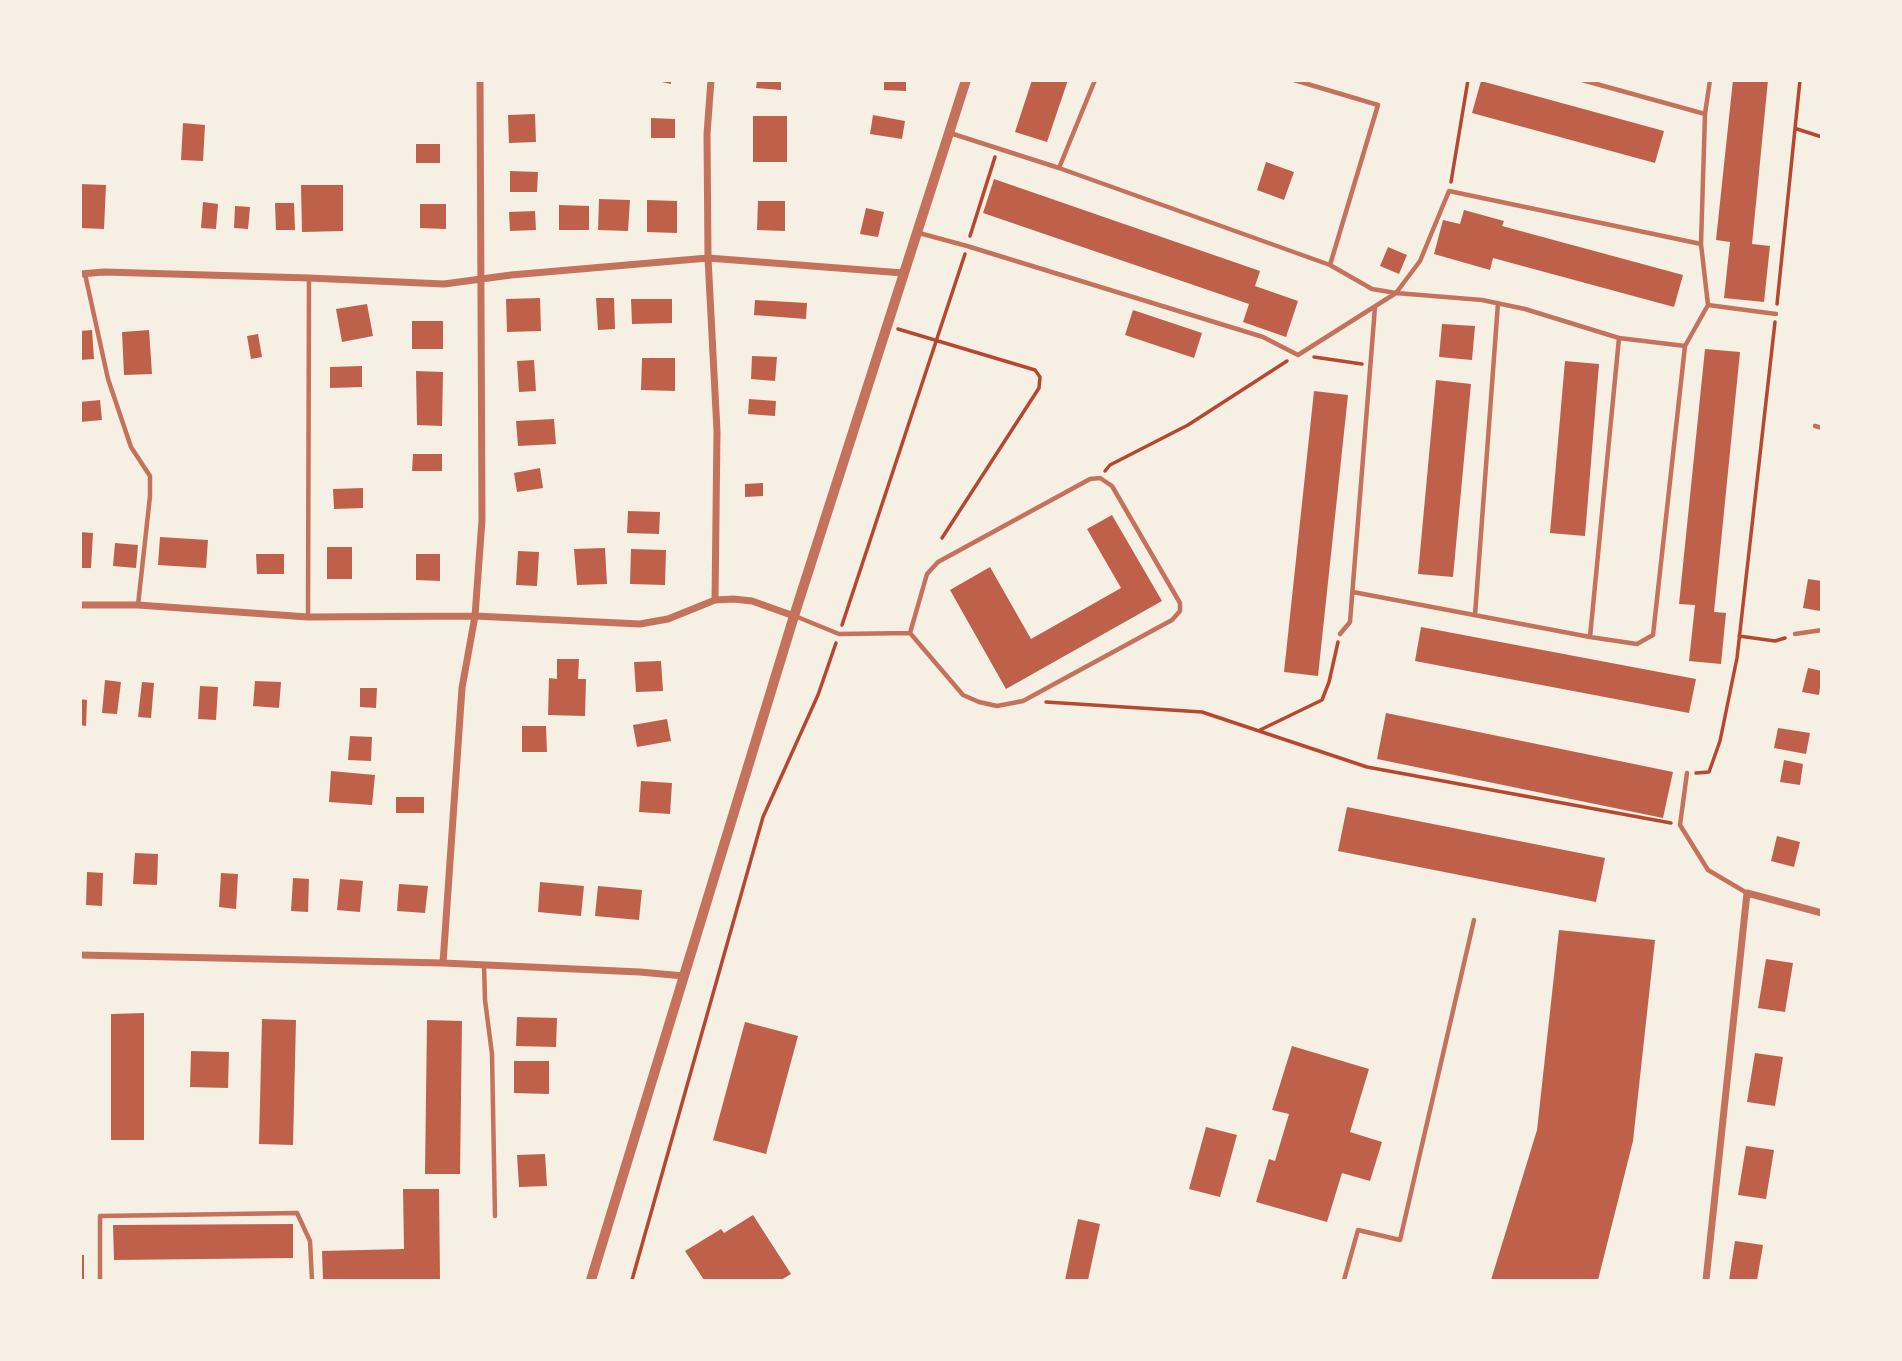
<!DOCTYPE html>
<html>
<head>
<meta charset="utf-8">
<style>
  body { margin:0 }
  #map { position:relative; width:1902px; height:1361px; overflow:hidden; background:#f6efe4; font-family:"Work Sans",sans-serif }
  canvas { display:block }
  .frame { position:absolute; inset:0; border:82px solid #f6efe4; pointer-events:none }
</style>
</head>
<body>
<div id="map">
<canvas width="1902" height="1361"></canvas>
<div class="frame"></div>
</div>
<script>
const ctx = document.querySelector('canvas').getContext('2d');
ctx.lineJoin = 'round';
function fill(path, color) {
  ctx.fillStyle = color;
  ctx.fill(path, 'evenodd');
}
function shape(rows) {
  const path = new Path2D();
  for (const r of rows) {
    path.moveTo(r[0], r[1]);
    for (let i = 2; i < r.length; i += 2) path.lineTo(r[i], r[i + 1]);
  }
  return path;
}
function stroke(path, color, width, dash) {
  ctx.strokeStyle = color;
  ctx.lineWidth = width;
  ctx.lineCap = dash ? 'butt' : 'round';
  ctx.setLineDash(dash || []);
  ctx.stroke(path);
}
fill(shape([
  [652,80,671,80,671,84],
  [757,80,781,80,781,90,756,88],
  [884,80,906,80,906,91,884,90],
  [1032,80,1068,80,1047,142,1015,132],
  [1733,80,1768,80,1752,244,1770,246,1764,302,1724,298,1730,242,1716,240],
  [1481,81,1664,131,1655,163,1472,113],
  [535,114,536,142,509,143,508,115],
  [873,115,905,121,902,139,870,134],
  [753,116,787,116,787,162,753,162],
  [651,118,675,119,675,138,651,138],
  [183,123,205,125,203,161,181,160],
  [416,144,440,144,440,163,416,163],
  [1266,162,1294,172,1284,200,1257,190],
  [510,171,538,172,537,192,510,192],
  [994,179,1260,271,1255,286,1298,301,1286,337,1243,322,1249,304,983,213],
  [80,184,106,185,104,229,80,228],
  [301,185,343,185,343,231,302,232],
  [599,199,630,200,628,231,598,230],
  [647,200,677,201,677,233,647,232],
  [758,201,785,201,785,231,757,230],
  [203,202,218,204,216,229,201,228],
  [275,203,294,203,295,230,276,230],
  [420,204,446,204,446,229,420,228],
  [559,205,589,206,589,230,559,230],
  [235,206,250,207,248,229,234,228],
  [866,208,884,212,878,237,860,234],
  [1464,210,1504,221,1502,226,1683,275,1674,307,1493,258,1490,270,1434,254,1443,220,1460,224],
  [535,211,536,230,510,231,509,212],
  [1388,247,1407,255,1399,274,1380,266],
  [540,298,541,331,507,332,506,299],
  [596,298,614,298,615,329,598,330],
  [631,299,672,299,672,323,632,324],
  [755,300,807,303,806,319,754,315],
  [367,304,373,336,342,342,336,309],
  [1133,310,1202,333,1194,358,1125,335],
  [412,321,443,321,443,349,412,349],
  [1442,324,1475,326,1472,360,1439,357],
  [92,330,94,359,80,360,80,331],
  [149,330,152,374,124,375,122,332],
  [258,334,262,357,251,359,247,336],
  [1705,349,1740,352,1714,612,1726,613,1721,664,1689,661,1695,605,1679,604],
  [752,356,777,357,775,381,751,379],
  [642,358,675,358,675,391,641,390],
  [534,360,536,391,519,392,517,361],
  [1565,361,1599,364,1585,536,1550,533],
  [362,366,362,387,330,388,330,367],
  [416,371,443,372,442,426,417,425],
  [1436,380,1471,384,1453,577,1418,574],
  [1314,391,1348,395,1318,676,1284,672],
  [749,399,776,401,775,416,748,414],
  [100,400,102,420,80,422,80,402],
  [554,419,556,444,518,446,516,421],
  [413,454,442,454,442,471,412,471],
  [540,468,543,488,517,492,514,473],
  [763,483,763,496,745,497,745,484],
  [363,488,363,508,334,509,333,489],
  [628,511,660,512,659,534,627,533],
  [1112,515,1162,601,1006,689,950,590,990,567,1031,639,1121,588,1087,529],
  [80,532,93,533,91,568,80,568],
  [160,537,208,540,206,568,158,565],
  [115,543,138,545,136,568,113,566],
  [327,547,352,547,352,579,327,579],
  [605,548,607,584,577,585,574,549],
  [631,549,666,550,665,585,630,584],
  [518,551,539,552,537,586,516,585],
  [256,554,284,554,284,574,257,574],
  [416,554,440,554,440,581,416,580],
  [1808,579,1822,581,1820,611,1803,608],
  [1421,627,1696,679,1689,713,1415,661],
  [557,659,579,659,578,679,586,679,585,716,548,715,549,678,557,679],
  [661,661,663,691,636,692,634,662],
  [1808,668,1822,671,1819,695,1802,692],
  [105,680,121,682,117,714,102,713],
  [255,681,281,682,279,708,253,706],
  [142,682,154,683,151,718,138,717],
  [200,686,218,687,216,720,198,719],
  [360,688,377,688,376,708,360,707],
  [80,699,87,700,86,726,80,725],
  [1386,713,1673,772,1663,818,1377,759],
  [667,719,671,741,637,747,633,725],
  [522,726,546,726,547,752,522,752],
  [1778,728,1810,733,1806,754,1774,748],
  [350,736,372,737,371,761,348,760],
  [1784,760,1803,764,1800,785,1780,782],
  [331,771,375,775,372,805,329,802],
  [641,781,672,783,670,814,639,812],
  [396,797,424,797,424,813,396,813],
  [1347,807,1605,858,1596,902,1338,851],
  [1777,836,1800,842,1794,867,1771,861],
  [135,853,158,854,157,885,133,884],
  [87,872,103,873,102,906,86,905],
  [221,873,238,874,236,909,219,907],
  [293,878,309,879,308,912,291,911],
  [340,879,363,881,360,912,337,910],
  [540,882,584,886,581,916,538,912],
  [399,884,428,886,425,913,397,911],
  [598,886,642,890,639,920,595,916],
  [1559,930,1655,940,1633,1141,1598,1280,1491,1280,1537,1130],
  [1766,959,1793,963,1785,1012,1758,1008],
  [144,1013,144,1140,111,1140,111,1014],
  [517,1017,557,1018,556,1047,516,1046],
  [262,1019,296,1020,293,1145,259,1144],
  [427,1020,462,1021,460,1174,425,1174],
  [745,1022,798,1036,766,1154,713,1140],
  [1292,1046,1369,1069,1350,1132,1382,1142,1370,1181,1342,1173,1327,1222,1256,1202,1269,1159,1275,1161,1289,1114,1272,1110],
  [191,1051,229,1052,228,1088,190,1087],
  [1755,1053,1783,1057,1775,1106,1747,1102],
  [514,1061,549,1061,549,1094,514,1093],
  [1206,1127,1237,1135,1220,1197,1189,1189],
  [1746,1146,1774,1150,1766,1199,1738,1195],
  [545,1154,547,1186,519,1187,517,1155],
  [403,1189,439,1189,440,1280,323,1280,322,1251,404,1249],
  [753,1215,791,1274,781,1280,704,1280,685,1251,721,1229,724,1233],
  [1078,1219,1100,1224,1088,1280,1065,1280],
  [293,1224,293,1258,114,1260,113,1225],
  [1735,1241,1763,1245,1757,1280,1729,1280],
  [80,1255,84,1255,84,1280,80,1280]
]), '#bf614a');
stroke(shape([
  [1797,129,1822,137],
  [1451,182,1468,80],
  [970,236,995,157],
  [1777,304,1800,80],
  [898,329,1035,370,1040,377,1039,388,942,538],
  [1314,357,1362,364],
  [1105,471,1110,465,1188,425,1287,361],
  [842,625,965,254],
  [1739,636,1775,641,1785,638],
  [1046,702,1202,712,1367,767,1671,823],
  [1260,730,1322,700,1329,682,1338,642],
  [1696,773,1709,772,1720,741,1737,658,1775,322],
  [632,1280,763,817,818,695,836,643]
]), '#b5482f', 3.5);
stroke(shape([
  [1294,80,1378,105,1330,265],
  [1582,80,1705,114],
  [950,133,1059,168,1330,265,1372,289,1396,293,1482,300,1525,309,1619,338,1685,346,1708,305,1776,314],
  [1059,168,1095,80],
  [919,233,967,246,1263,337,1298,355,1396,293,1420,261,1449,191,1701,244],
  [85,274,108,379,131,447,150,476,150,496,138,605],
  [1708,305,1701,244,1705,114,1710,80],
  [1815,426,1822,428],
  [1353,592,1590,637,1619,338],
  [1475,615,1498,303],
  [308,616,309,279],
  [795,616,839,634,910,633,963,695,979,702,997,706,1023,701,1172,620,1180,611,1180,603,1112,486,1100,478,1090,479,938,562,927,574,910,633],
  [1340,634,1350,622,1375,307],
  [1795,634,1822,630],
  [1590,637,1637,644,1653,635,1685,346],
  [1687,773,1680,825,1708,870,1747,893],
  [484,965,485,1000,492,1054,495,1216],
  [100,1280,100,1216,297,1213,310,1241,312,1280],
  [1344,1280,1358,1230,1400,1240,1474,920]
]), '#c5725c', 4.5);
stroke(shape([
  [711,80,707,134,708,258,717,431,715,600],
  [80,274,104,272,309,278,444,284,511,275,708,258,903,273],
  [80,605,138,605,308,617,475,616,640,624,668,619,715,600,733,599,752,601,794,616],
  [80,955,443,963,640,972,684,976],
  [443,963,462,688,475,616,482,520,480,80],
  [1706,1280,1747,893,1822,913]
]), '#c5725c', 7);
stroke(shape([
  [591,1280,794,616,966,80]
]), '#c5725c', 10);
</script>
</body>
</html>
